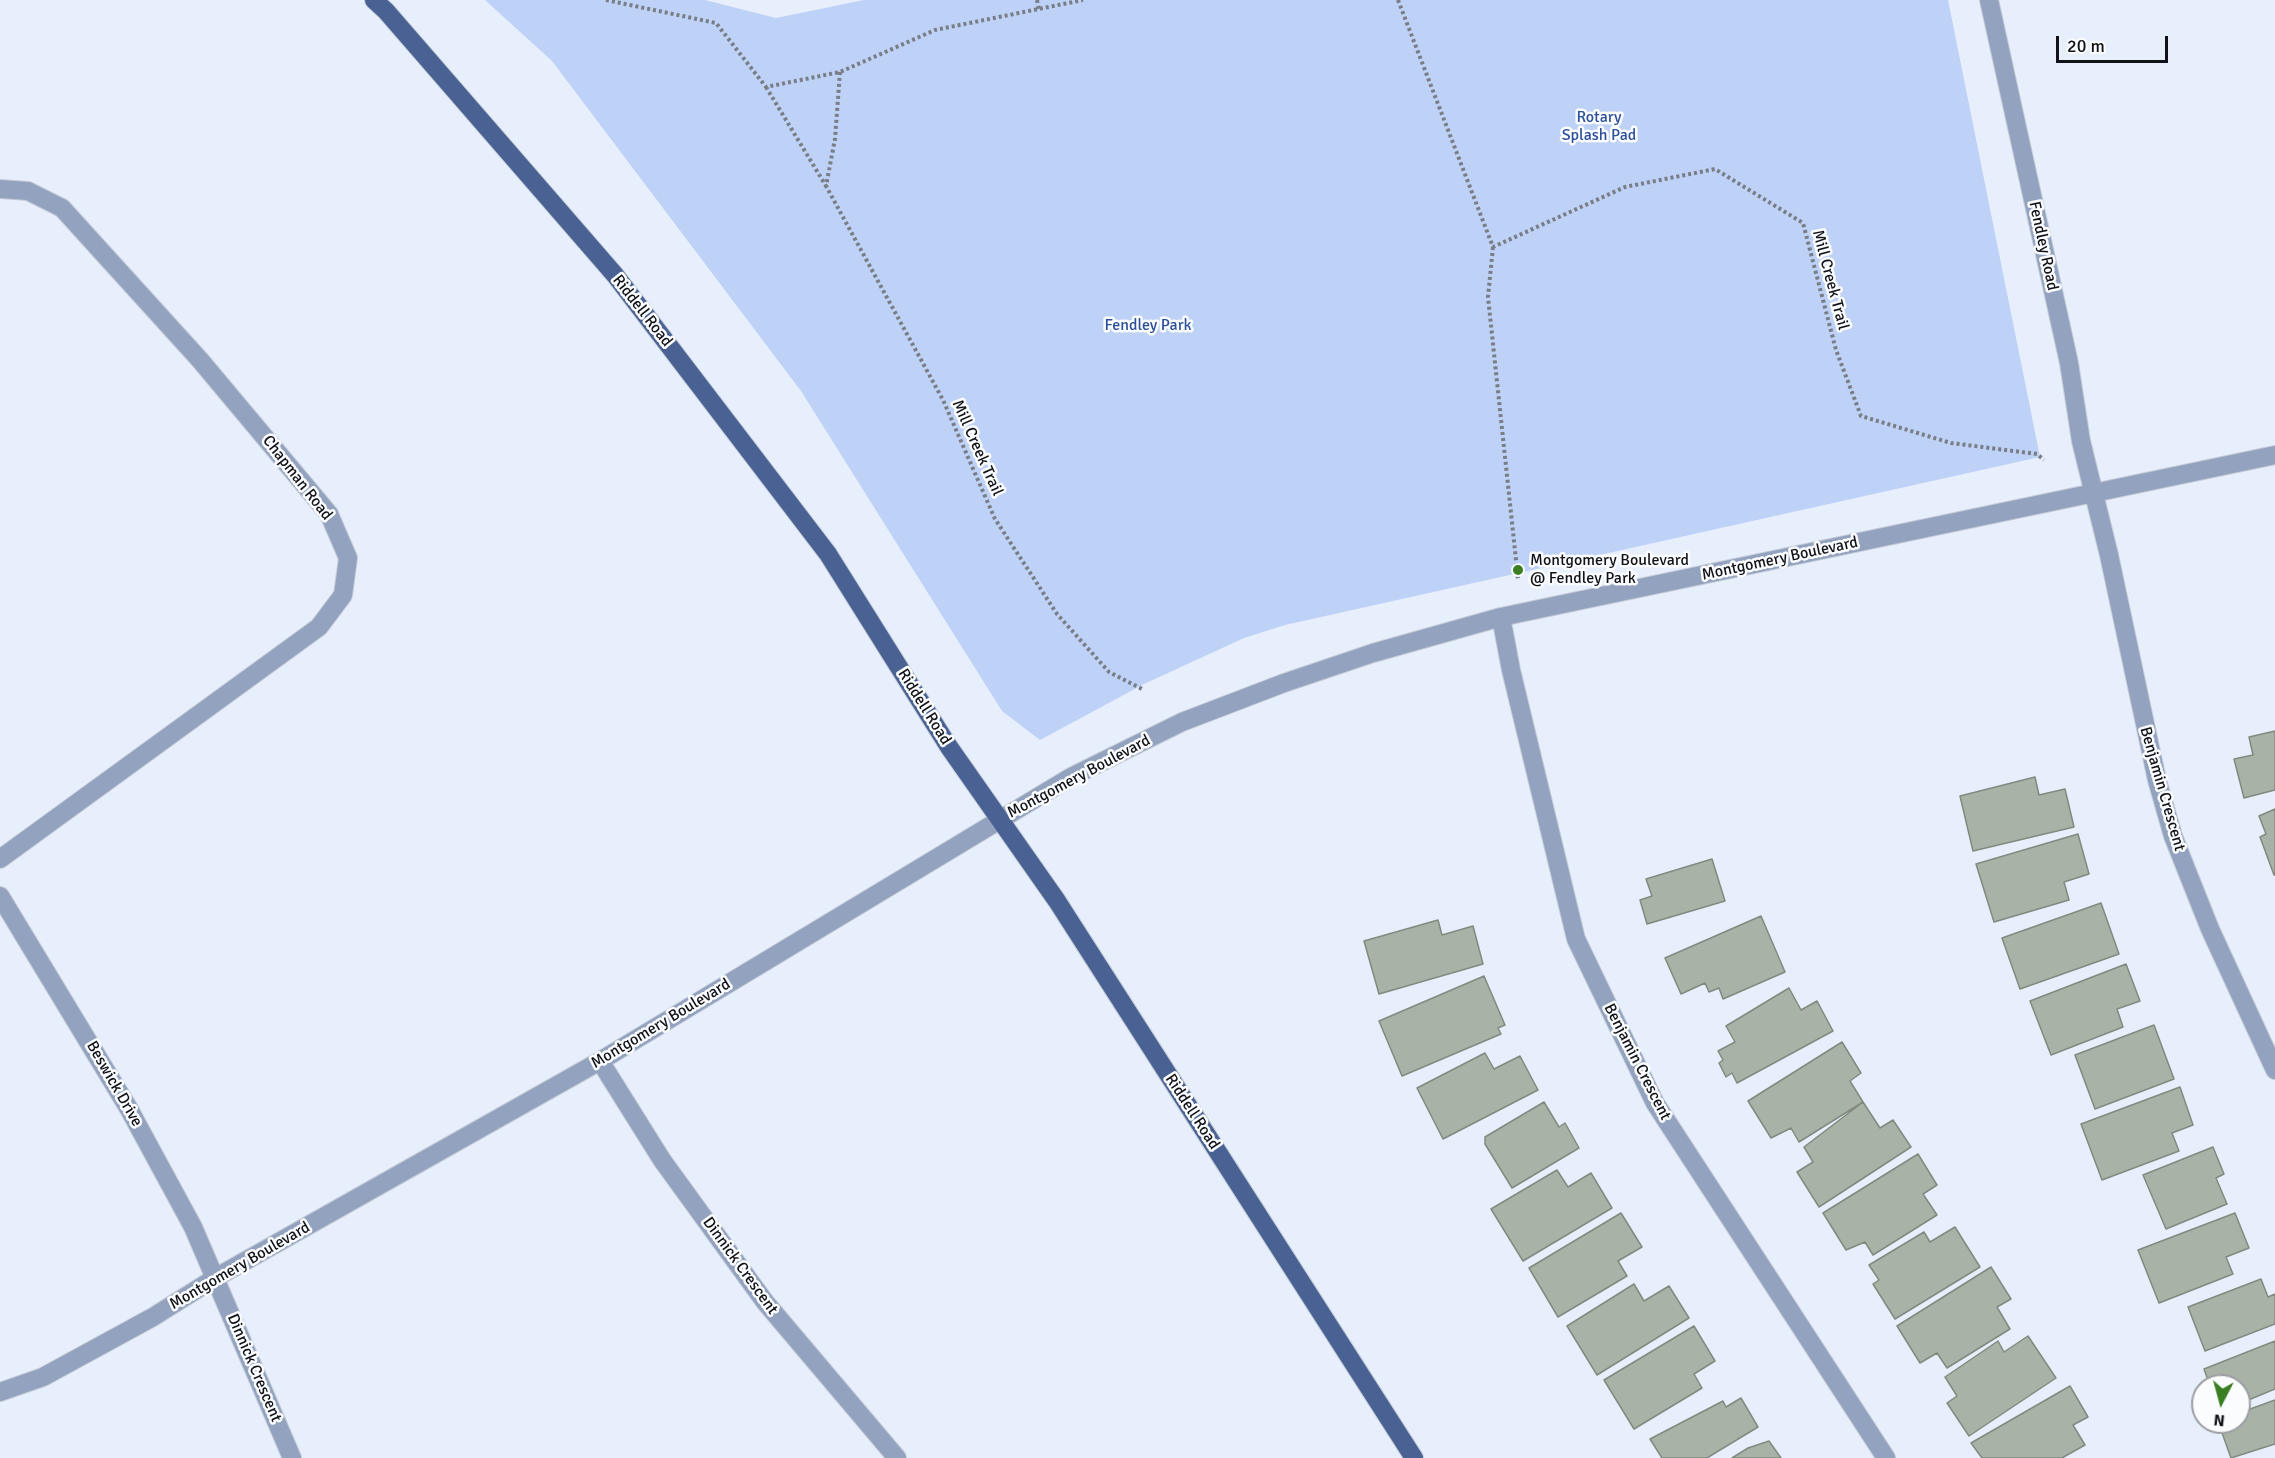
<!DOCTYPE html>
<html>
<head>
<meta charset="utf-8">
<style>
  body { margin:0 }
  #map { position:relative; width:2275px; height:1458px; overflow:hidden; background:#e7effc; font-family:Signika,sans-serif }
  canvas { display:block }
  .north { position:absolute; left:2191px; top:1374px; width:60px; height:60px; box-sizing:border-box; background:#fafcfe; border:2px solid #9c9ea2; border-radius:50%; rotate:186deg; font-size:16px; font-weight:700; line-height:24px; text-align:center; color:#101217 }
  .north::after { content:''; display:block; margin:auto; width:21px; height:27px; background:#3a7e21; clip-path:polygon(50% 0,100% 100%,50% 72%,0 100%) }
  .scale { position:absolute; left:2056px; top:36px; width:112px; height:27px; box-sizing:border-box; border:3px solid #101217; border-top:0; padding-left:8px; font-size:18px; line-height:21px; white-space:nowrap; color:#101217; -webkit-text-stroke:4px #fafcfe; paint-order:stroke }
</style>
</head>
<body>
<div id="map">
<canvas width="2275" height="1458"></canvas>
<div class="north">N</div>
<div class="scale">20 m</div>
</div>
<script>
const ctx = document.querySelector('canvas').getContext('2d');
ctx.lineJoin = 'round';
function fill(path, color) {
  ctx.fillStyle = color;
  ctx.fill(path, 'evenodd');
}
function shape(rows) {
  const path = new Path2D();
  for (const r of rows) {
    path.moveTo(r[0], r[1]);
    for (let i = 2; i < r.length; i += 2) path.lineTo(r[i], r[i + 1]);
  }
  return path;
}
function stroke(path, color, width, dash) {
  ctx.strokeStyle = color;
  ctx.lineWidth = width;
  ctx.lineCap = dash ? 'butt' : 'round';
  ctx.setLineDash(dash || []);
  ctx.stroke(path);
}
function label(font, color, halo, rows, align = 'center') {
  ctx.font = font + ' Signika,sans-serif';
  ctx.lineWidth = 5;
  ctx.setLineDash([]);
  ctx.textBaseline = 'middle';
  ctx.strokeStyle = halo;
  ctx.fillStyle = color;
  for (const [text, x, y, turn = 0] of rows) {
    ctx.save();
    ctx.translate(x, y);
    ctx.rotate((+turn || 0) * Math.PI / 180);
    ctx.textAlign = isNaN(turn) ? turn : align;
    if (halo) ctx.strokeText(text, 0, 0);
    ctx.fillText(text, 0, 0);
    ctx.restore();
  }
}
fill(shape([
  [485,0,705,0,776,18,864,0,1948,0,2040,457,1285,625,1244,638,1144,684,1040,740,1002,711,801,391,552,61]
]), '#bed1f6');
const building = shape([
  [2275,731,2275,790,2244,798,2234,759,2253,755,2249,737,2275,731],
  [2035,777,2039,795,2065,789,2074,827,1973,851,1960,796,2035,777],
  [2275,809,2275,875,2274,875,2260,837,2266,834,2259,816,2275,809],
  [2078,834,2089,874,2064,882,2069,900,1994,922,1976,864,2078,834],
  [1712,859,1725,901,1647,924,1640,900,1652,896,1646,879,1712,859],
  [2101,903,2119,954,2020,989,2002,938,2101,903],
  [1761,916,1785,972,1723,999,1719,988,1709,992,1705,983,1681,994,1665,958,1761,916],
  [1438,920,1442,935,1473,926,1483,964,1379,994,1364,941,1438,920],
  [2126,964,2140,1001,2117,1009,2123,1027,2051,1055,2030,1001,2126,964],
  [1484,976,1505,1025,1498,1028,1501,1034,1402,1076,1379,1021,1484,976],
  [1789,988,1801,1010,1817,1001,1833,1031,1737,1083,1732,1073,1726,1077,1719,1063,1723,1060,1718,1051,1735,1042,1726,1026,1789,988],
  [2154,1025,2174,1079,2095,1109,2075,1055,2154,1025],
  [1842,1042,1861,1073,1850,1081,1863,1102,1799,1142,1791,1128,1771,1138,1748,1101,1842,1042],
  [1485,1053,1494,1069,1520,1056,1538,1090,1443,1139,1417,1088,1485,1053],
  [2180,1087,2193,1125,2172,1133,2179,1151,2102,1180,2081,1124,2180,1087],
  [1544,1102,1559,1127,1565,1123,1579,1148,1512,1188,1485,1144,1485,1137,1544,1102],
  [1863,1102,1880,1128,1893,1120,1911,1147,1819,1207,1797,1172,1813,1162,1804,1147,1863,1102],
  [2213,1147,2224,1174,2216,1178,2227,1204,2166,1229,2143,1175,2213,1147],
  [1918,1154,1937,1185,1923,1194,1937,1215,1873,1255,1865,1242,1846,1250,1823,1213,1918,1154],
  [1557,1170,1568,1187,1591,1173,1612,1208,1523,1261,1491,1209,1557,1170],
  [1621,1213,1642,1247,1618,1261,1627,1276,1558,1317,1529,1268,1621,1213],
  [2235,1213,2249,1248,2226,1257,2233,1274,2159,1303,2138,1250,2235,1213],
  [1955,1227,1980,1267,1895,1319,1873,1284,1879,1280,1869,1265,1924,1232,1930,1242,1955,1227],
  [1991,1267,2011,1299,1997,1307,2010,1329,1947,1368,1937,1353,1920,1363,1897,1326,1991,1267],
  [2261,1279,2268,1297,2275,1294,2275,1324,2205,1351,2188,1307,2261,1279],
  [1634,1284,1644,1301,1669,1286,1689,1318,1597,1375,1567,1326,1634,1284],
  [1694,1326,1715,1361,1694,1374,1702,1388,1634,1429,1604,1380,1694,1326],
  [2028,1336,2056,1378,1969,1436,1947,1403,1957,1396,1945,1377,1998,1341,2004,1352,2028,1336],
  [2275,1341,2275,1389,2239,1404,2239,1386,2210,1386,2204,1369,2275,1341],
  [2070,1386,2088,1417,2073,1425,2085,1445,2062,1458,1982,1458,1971,1443,2070,1386],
  [1741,1398,1758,1427,1707,1458,1662,1458,1650,1439,1723,1401,1726,1407,1741,1398],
  [2275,1400,2275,1444,2231,1458,2221,1430,2245,1421,2242,1412,2275,1400],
  [1769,1441,1781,1458,1732,1458,1748,1448,1769,1441]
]);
fill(building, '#a9b2a6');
stroke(building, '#818a7f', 1.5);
const minor = shape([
  [1989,0,2069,363,2081,441,2109,555,2157,780,2173,836,2210,929,2275,1070],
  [0,189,28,191,62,208,200,360,329,514,348,558,343,595,319,627,0,859],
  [1501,617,1511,670,1576,939,1655,1103,1886,1458],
  [0,896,129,1109,193,1227,292,1458],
  [600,1061,662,1160,765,1302,897,1458],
  [0,1392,43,1377,153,1317,215,1278,600,1061,1071,777,1182,722,1284,683,1373,653,1501,617,2275,455]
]);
const major = shape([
  [374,0,386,11,615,275,828,554,949,747,1057,901,1414,1458]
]);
stroke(minor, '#c5ccd7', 20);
stroke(major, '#c5ccd7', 20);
stroke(shape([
  [606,0,716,23,766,87,840,72,935,30,1083,0],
  [1037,0,1039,9],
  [1398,0,1493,247,1625,187,1715,169,1803,223,1836,350,1861,416,1951,443,2037,454,2044,460],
  [840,72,835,139,826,186,943,400,995,519,1057,614,1109,672,1142,689],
  [766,87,826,186],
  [1493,247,1488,297,1518,579]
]), '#787d86', 4, [3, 3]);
stroke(minor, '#93a2bf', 18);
stroke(major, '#496293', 18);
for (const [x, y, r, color] of [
  [1518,570,6,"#3a7e21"]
]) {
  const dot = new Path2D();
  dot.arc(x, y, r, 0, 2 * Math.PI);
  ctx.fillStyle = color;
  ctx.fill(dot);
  stroke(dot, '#fafcfe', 2);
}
label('16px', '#2c4f9a', '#fafcfe', [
  ["Rotary",1599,118],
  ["Splash Pad",1599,136],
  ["Fendley Park",1148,326]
]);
label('16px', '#101217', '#fafcfe', [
  ["Fendley Road",2043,246,78],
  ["Mill Creek Trail",1830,280,75],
  ["Riddell Road",642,311,52],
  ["Mill Creek Trail",977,448,66],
  ["Chapman Road",297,478,52],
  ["Montgomery Boulevard",1780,559,-12],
  ["Riddell Road",924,707,58],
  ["Montgomery Boulevard",1079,777,-28],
  ["Benjamin Crescent",2162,789,74],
  ["Montgomery Boulevard",661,1024,-31],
  ["Benjamin Crescent",1637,1062,63],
  ["Beswick Drive",114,1084,60],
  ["Riddell Road",1192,1112,57],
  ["Montgomery Boulevard",240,1266,-30],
  ["Dinnick Crescent",740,1266,54],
  ["Dinnick Crescent",254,1368,67]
]);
label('16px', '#101217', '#fafcfe', [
  ["Montgomery Boulevard",1530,561],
  ["@ Fendley Park",1530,579]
], 'left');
</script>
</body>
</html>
